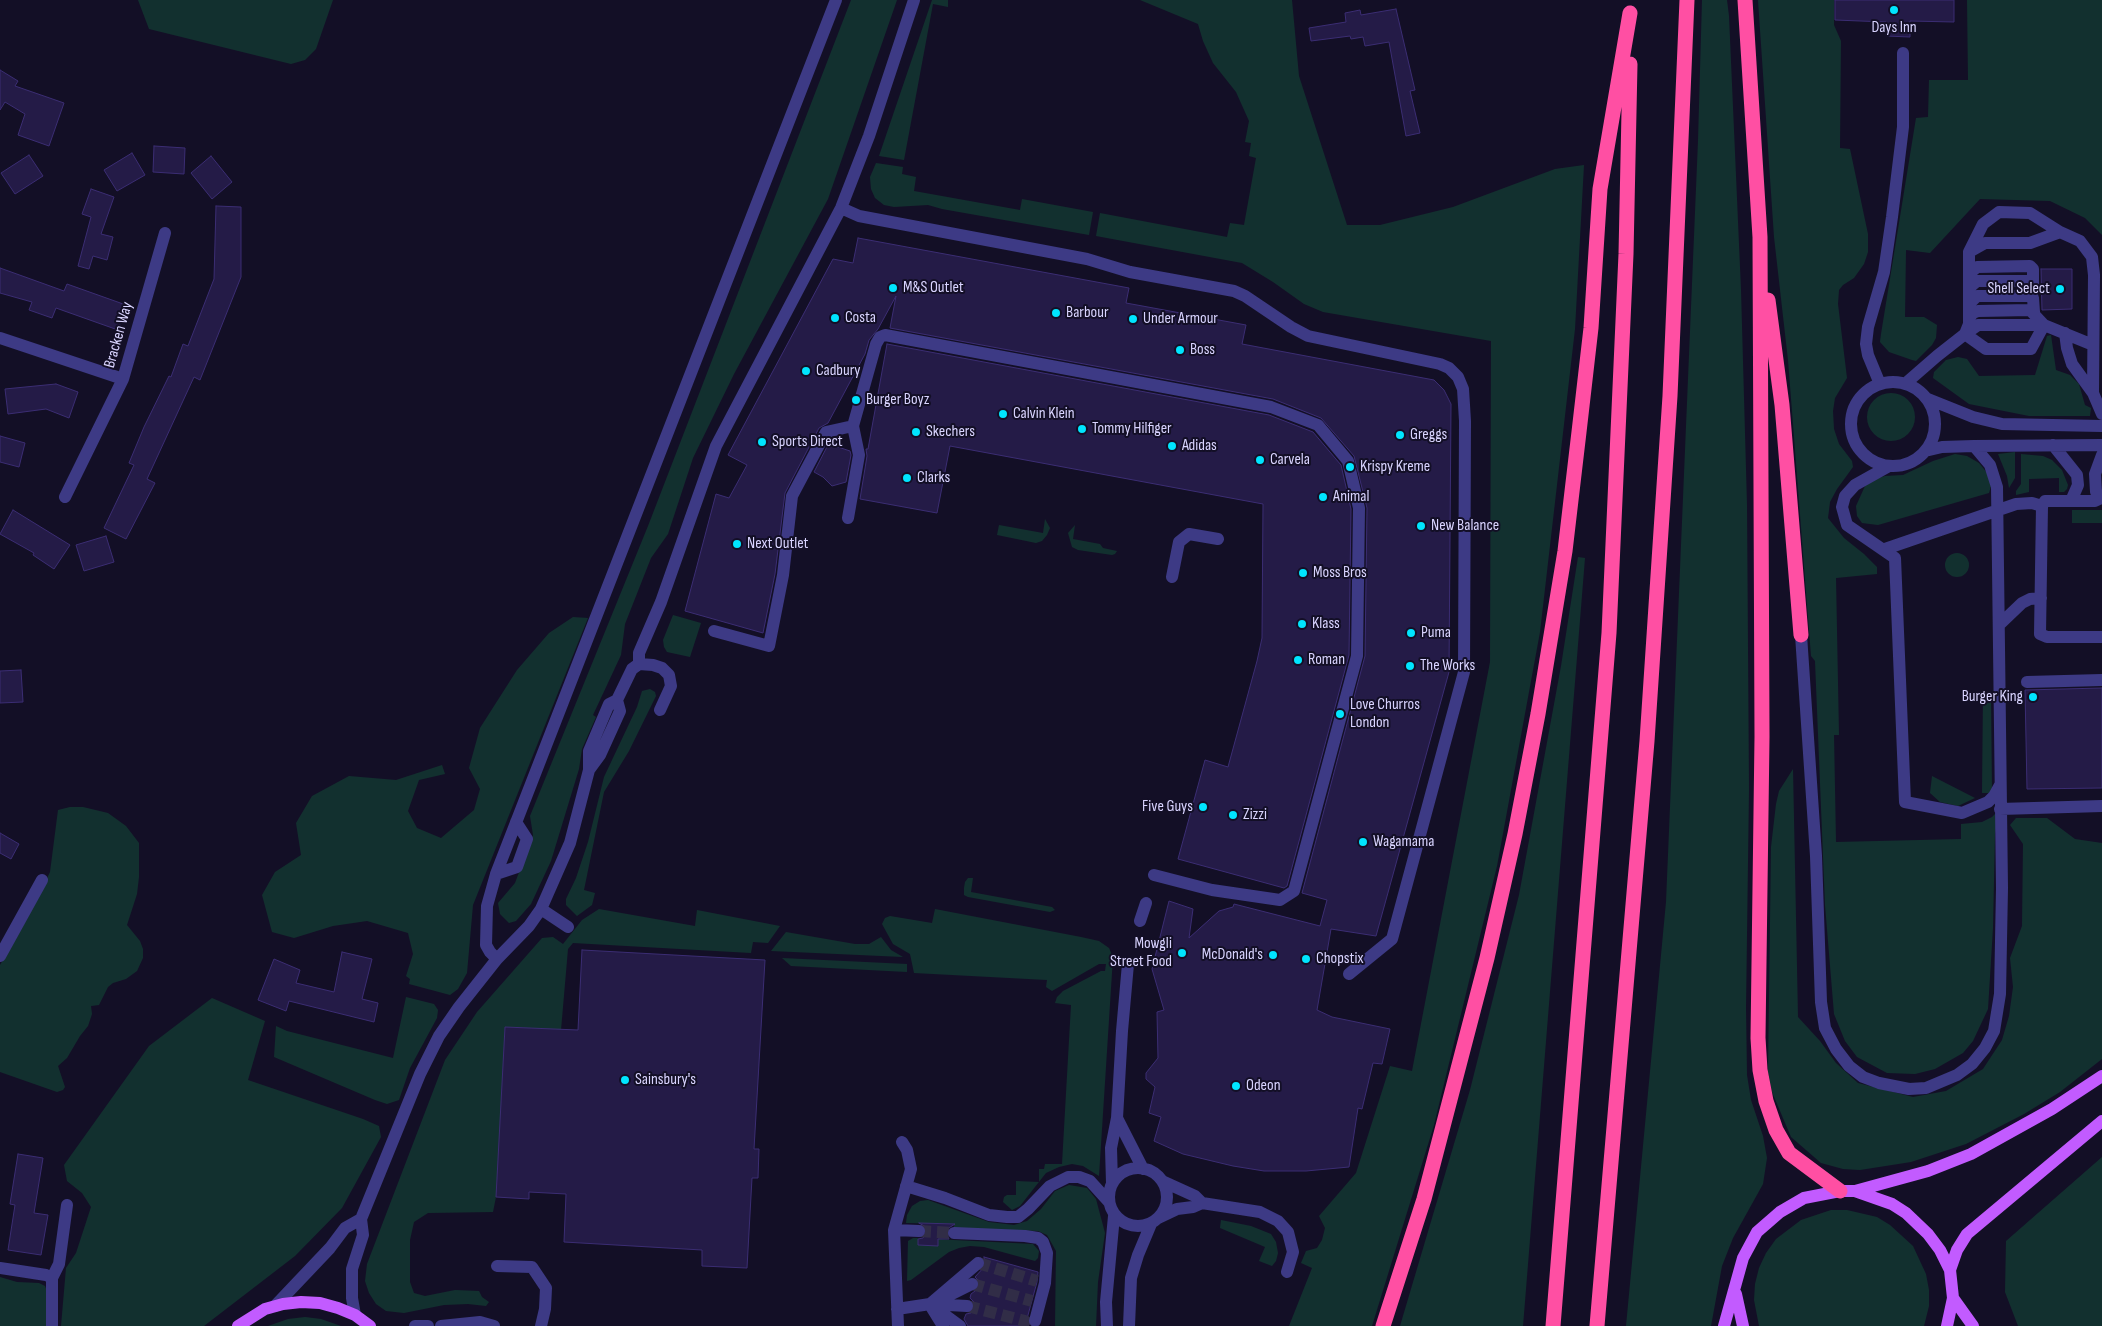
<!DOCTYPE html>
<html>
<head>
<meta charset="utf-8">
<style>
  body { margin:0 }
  canvas { display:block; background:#130f26 }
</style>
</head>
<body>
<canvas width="2102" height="1326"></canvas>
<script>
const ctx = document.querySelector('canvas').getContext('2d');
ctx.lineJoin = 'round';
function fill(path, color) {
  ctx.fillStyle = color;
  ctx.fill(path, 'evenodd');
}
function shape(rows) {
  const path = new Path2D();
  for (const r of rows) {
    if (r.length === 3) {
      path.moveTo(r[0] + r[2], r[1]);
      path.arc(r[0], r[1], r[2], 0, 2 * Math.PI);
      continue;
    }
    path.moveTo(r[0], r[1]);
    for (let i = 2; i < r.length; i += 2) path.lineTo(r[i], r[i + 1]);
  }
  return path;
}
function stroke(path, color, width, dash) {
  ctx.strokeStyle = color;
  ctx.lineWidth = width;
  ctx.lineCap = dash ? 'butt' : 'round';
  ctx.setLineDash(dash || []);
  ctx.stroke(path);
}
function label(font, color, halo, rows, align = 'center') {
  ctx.font = font + ' "Sofia Sans Condensed",sans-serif';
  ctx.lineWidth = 4;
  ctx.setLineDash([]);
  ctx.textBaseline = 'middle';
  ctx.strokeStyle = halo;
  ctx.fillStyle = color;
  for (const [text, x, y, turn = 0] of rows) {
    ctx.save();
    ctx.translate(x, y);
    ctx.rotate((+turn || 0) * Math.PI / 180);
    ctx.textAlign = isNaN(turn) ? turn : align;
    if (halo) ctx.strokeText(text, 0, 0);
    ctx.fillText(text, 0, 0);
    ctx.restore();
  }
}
fill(shape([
  [138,0,333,0,316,49,305,60,291,64,149,29],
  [851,0,897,0,828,199,734,374,693,458,668,534,651,558,625,624,621,655,593,715,596,717,582,749,579,769,551,861,531,904,516,921,509,923,500,914,498,903,515,883,533,835,530,816,648,526],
  [932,0,948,0,948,7,933,4,904,160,879,156],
  [1140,0,1292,0,1299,76,1347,225,1380,225,1453,207,1555,169,1584,165,1575,329,1540,632,1497,866,1434,1125,1372,1326,1289,1326,1312,1268,1301,1263,1306,1251,1317,1248,1322,1240,1325,1228,1319,1216,1356,1173,1390,1066,1412,1071,1490,662,1491,341,1323,312,1304,304,1273,282,1242,263,1096,236,1100,213,1227,237,1230,223,1244,225,1256,158,1249,156,1251,143,1245,142,1249,121,1236,92,1213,63,1203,41,1198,24],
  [1702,0,1727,0,1729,16,1741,290,1747,505,1749,789,1746,1008,1747,1075,1751,1100,1763,1136,1767,1158,1763,1184,1733,1238,1722,1266,1711,1326,1626,1326,1666,902,1698,141],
  [1758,0,1834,0,1834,25,1841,41,1840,148,1850,149,1868,234,1868,252,1864,264,1854,278,1843,285,1839,290,1838,304,1847,378,1835,398,1833,411,1834,429,1839,444,1852,461,1853,467,1837,489,1830,502,1828,518,1844,538,1864,554,1877,567,1877,574,1836,578,1839,735,1834,735,1836,842,1961,839,1961,824,1982,822,1992,817,2000,809,1995,834,1993,928,1988,1009,1973,1041,1963,1053,1935,1069,1915,1074,1887,1073,1857,1057,1845,1041,1834,1014,1825,905,1815,661,1811,656,1788,360,1774,237],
  [1967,0,2102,0,2102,235,2085,218,2050,201,1980,199,1930,253,1906,250,1905,317,1924,317,1937,325,1936,338,1932,345,1916,361,1912,360,1889,352,1880,342,1881,334,1916,118,1928,117,1929,80,1968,80],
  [876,163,903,167,902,174,916,177,914,191,1020,210,1022,199,1093,212,1089,235,942,209,928,205,894,207,884,205,875,198,871,189,870,177],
  [2051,335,2056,370,2070,375,2079,384,2085,405,2091,408,2090,416,2029,416,1969,404,1933,378,1934,372,1946,360,1958,357,1967,359,1979,376,2035,375,2047,336],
  [1891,417,24],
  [2015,452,2015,478,2009,488,2007,476,1998,454],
  [1955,454,1967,456,1979,463,1988,474,1991,486,1989,493,1878,525,1862,523,1857,516,1856,506,1865,486,1870,480,1885,476,1903,475,1933,461],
  [2021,454,2043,456,2052,460,2062,470,2068,485,2067,489,2064,492,2059,492,2059,478,2029,479,2029,492,2016,495,2016,491,2021,484],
  [2072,510,2102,510,2102,523,2072,523],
  [1045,519,1050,528,1047,535,1042,541,1036,543,997,535,999,525,1043,533],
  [1075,525,1073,539,1100,544,1103,548,1117,551,1115,554,1112,555,1078,550,1072,547,1068,533],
  [1957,565,12],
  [1578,557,1585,558,1523,1326,1400,1326,1470,1090,1519,895,1561,666],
  [673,615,701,623,690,657,667,652,664,647,663,640],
  [573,617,588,618,473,905,467,973,458,989,450,995,409,984,410,979,406,976,413,954,408,933,367,921,333,926,294,938,272,932,262,895,275,872,301,855,296,823,312,796,349,776,396,780,442,765,445,774,419,780,408,811,417,828,441,838,474,810,480,789,469,768,480,728,517,670,549,633],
  [650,689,655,692,656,696,629,751,604,792,584,890,595,893,592,905,577,916,566,905,566,899,576,878,588,842,604,777,637,707,642,691],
  [1983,692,1991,692,1992,793,1982,793],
  [1793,769,1798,1017,1820,1041,1836,1063,1858,1083,1913,1097,1946,1091,1983,1069,2002,1040,2009,1016,2013,987,2010,958,2022,926,2023,844,2010,825,2016,818,2047,818,2075,839,2102,843,2102,1059,2060,1092,2024,1114,1966,1144,1911,1162,1860,1170,1843,1169,1821,1163,1791,1137,1772,1092,1768,1072,1771,847,1776,804,1779,791],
  [1932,776,1975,798,1958,806,1940,802,1930,793],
  [70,807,83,807,108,813,126,826,139,843,139,877,137,894,127,925,140,941,143,949,143,958,137,971,126,979,113,983,108,987,99,1005,91,1006,92,1014,88,1026,80,1036,67,1058,58,1066,65,1087,63,1090,57,1092,0,1072,0,965,28,917,50,872,58,810],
  [968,878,973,878,971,892,1052,907,1055,910,1050,912,968,897,964,895,964,888,965,882],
  [599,909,695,926,697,910,780,926,768,943,753,942,751,953,573,943,568,949,561,1030,505,1027,496,1197,493,1212,428,1213,414,1222,410,1240,410,1282,414,1293,425,1296,455,1290,479,1291,482,1297,489,1302,486,1306,468,1304,444,1305,404,1313,386,1311,376,1304,369,1293,365,1281,367,1264,445,1060,477,1012,542,938,553,937,563,944,582,920],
  [935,909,1081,937,1099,941,1109,948,1113,957,1099,1176,1083,1166,1072,1164,1059,1167,1046,1173,1020,1206,1012,1210,1003,1202,1004,1197,1007,1195,1016,1195,1016,1181,1039,1182,1039,1169,1044,1169,1045,1164,1062,1164,1071,1005,1055,1003,1057,997,1063,991,1101,971,1105,971,1106,964,1099,964,1052,991,1046,987,1047,980,914,973,910,954,893,944,882,924,885,918,890,916,932,923],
  [786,932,855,944,869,944,881,937,891,950,903,957,771,951],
  [782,958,907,964,907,972,791,966],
  [406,997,434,1004,438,1010,437,1018,410,1068,399,1100,387,1104,375,1100,274,1057,276,1026,287,1031,393,1058],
  [212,998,265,1021,248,1080,363,1119,379,1126,381,1137,342,1208,295,1256,204,1326,61,1326,66,1268,76,1253,91,1207,82,1193,67,1181,64,1165,149,1046],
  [2102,1157,2102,1326,2018,1326,2005,1292,2006,1241],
  [1069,1185,1087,1188,1096,1199,1105,1233,1098,1282,1096,1326,1055,1326,1056,1251,1047,1235,1038,1231,954,1228,954,1224,906,1223,907,1215,912,1206,920,1201,928,1200,989,1222,1014,1225,1027,1221,1041,1209,1055,1191],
  [1831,1210,1847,1210,1877,1217,1890,1225,1913,1246,1926,1274,1929,1290,1929,1306,1924,1326,1759,1326,1754,1300,1755,1284,1759,1268,1766,1253,1776,1239,1801,1220],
  [1221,1220,1251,1226,1271,1234,1276,1242,1278,1253,1276,1261,1272,1266,1259,1261,1265,1247,1220,1228],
  [913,1238,918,1238,918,1245,938,1245,938,1239,954,1240,1033,1244,1039,1251,1038,1258,1035,1261,984,1247,970,1246,959,1248,949,1252,911,1280,907,1281,908,1241],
  [0,1277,17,1282,39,1283,45,1286,48,1294,48,1326,0,1326],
  [305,1317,321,1319,341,1326,268,1326,288,1319]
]), '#12302f');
const building = shape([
  [1835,0,1954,0,1954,22,1910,21,1910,37,1886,36,1886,22,1835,20,1835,0],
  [1396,9,1415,90,1410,91,1420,133,1406,136,1389,42,1365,46,1363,37,1351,39,1350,36,1311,41,1309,28,1346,22,1345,13,1360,10,1361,15,1396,9],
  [0,70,18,81,15,86,64,103,49,146,18,135,25,114,5,102,0,110,0,70],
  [154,146,185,148,184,174,153,172,154,146],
  [132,153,145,175,117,191,104,170,132,153],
  [29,155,43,176,15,194,1,173,29,155],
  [211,156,232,182,212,199,191,173,211,156],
  [91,189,114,197,101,234,113,237,107,260,93,256,89,269,78,266,91,217,82,214,91,189],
  [216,206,241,207,241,277,200,380,194,377,147,479,155,483,126,539,104,528,134,465,129,463,144,427,169,376,171,377,183,344,188,346,214,279,216,206],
  [858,238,1129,288,1126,303,1246,325,1242,344,1434,380,1444,390,1451,404,1449,672,1376,936,1331,929,1317,1010,1332,1017,1390,1029,1382,1064,1373,1063,1362,1109,1358,1108,1349,1167,1306,1171,1264,1171,1233,1166,1183,1154,1154,1141,1161,1117,1149,1113,1155,1087,1146,1079,1146,1073,1158,1058,1157,1012,1164,1010,1152,969,1169,901,1193,909,1189,938,1219,911,1233,907,1234,904,1320,926,1327,900,1302,893,1365,656,1367,508,1354,456,1321,418,1273,399,890,328,896,296,878,329,869,340,865,354,828,423,819,428,785,493,775,574,763,633,685,611,716,494,729,498,747,465,728,455,833,259,853,263,858,238],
  [0,268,64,291,67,284,126,305,118,330,56,308,52,318,29,310,32,302,0,293,0,268],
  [2041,269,2072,269,2072,309,2042,310,2041,269],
  [887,344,1269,415,1313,432,1341,465,1351,509,1349,655,1287,886,1284,888,1178,859,1205,760,1228,767,1257,661,1262,638,1263,504,950,446,937,513,860,499,867,456,866,449,868,449,887,344],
  [56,384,78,392,69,418,46,409,8,414,5,389,56,384],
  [0,436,25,443,19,467,0,462,0,436],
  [830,441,838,447,850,451,851,455,846,482,832,486,823,477,814,472,830,441],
  [13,510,70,545,54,569,33,555,34,553,0,534,13,510],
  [106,536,114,562,84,571,76,545,106,536],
  [21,670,23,702,0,703,0,671,21,670],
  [2102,688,2102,788,2027,789,2025,690,2102,688],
  [0,833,19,844,11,859,0,853,0,833],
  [582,950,765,960,754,1149,759,1149,758,1178,752,1178,747,1268,702,1266,702,1250,564,1242,566,1194,529,1192,529,1199,496,1197,505,1027,578,1030,582,950],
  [342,952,372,959,362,999,378,1003,374,1022,289,1001,286,1011,258,1000,274,959,300,970,296,983,334,992,342,952],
  [18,1154,43,1158,34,1213,48,1215,41,1255,8,1250,15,1205,10,1204,18,1154],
  [919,1223,955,1224,947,1229,946,1233,949,1239,938,1239,938,1246,918,1245,918,1239,923,1238,927,1232,926,1227,919,1223],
  [984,1257,1038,1272,1037,1282,1025,1326,968,1326,964,1319,966,1314,971,1313,975,1307,974,1302,970,1298,971,1294,979,1288,979,1281,975,1277,985,1266,984,1257]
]);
fill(building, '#241b47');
stroke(building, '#3b2d73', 1);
stroke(shape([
  [919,1231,954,1233],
  [978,1263,1037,1281],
  [972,1284,1032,1301],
  [967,1306,1025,1321,1031,1326]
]), '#312d47', 12, [12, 6]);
stroke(shape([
  [841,208,859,216,1087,259,1130,272,1234,291,1245,296,1291,327,1308,336,1440,364,1449,368,1458,377,1463,389,1465,421,1464,672,1392,939,1349,974],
  [1969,252,1985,243,2030,243,2060,232],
  [1969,274,1977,267,2030,266,2033,269,2033,284],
  [1969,288,1977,281,2030,281,2033,284,2033,291],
  [1969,304,1977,296,2030,296,2033,298,2034,312],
  [1969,318,1973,313,1978,311,2030,310,2044,325],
  [2044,325,1978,325,1965,334,1986,349,2031,349,2044,325,2093,345],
  [2065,333,2067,348,2072,364,2093,393],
  [0,338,123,379,165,233],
  [1893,424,42],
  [1906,383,1937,356,1965,334,1969,324,1969,252,1983,224,1999,212,2030,213,2060,232,2080,241,2092,257,2094,275,2093,393,2102,414],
  [1880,384,1868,355,1866,344,1868,327,1884,272,1892,217,1903,127,1903,53],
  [1928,399,1973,417,2002,424,2102,426],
  [2053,445,2077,475,2078,485,2071,501,2045,501,2042,506,2040,634,2047,637,2102,637],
  [1925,451,1942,447,1974,446,2102,445],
  [2102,455,2095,474,2096,492,2102,498],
  [1889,466,1855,485,1845,496,1842,507,1847,525,1895,558,1905,802,1962,813,1988,802,1994,796,2000,785],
  [65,497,123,379],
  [2071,501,2095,501,2101,498],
  [848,518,859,455,853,426,876,344,880,337,885,335,1271,407,1318,425,1348,461,1359,508,1357,656,1294,891,1280,900,1212,890,1154,875],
  [1885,549,2016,504,2032,503,2042,506],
  [1172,577,1179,542,1189,534,1218,539],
  [1999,625,2022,603,2030,599,2041,598],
  [714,631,769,646,783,575,792,496,826,432,853,426],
  [1801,635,1816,856,1821,1002,1825,1028,1836,1049,1849,1066,1863,1077,1879,1083,1909,1089,1926,1088,1957,1075,1972,1064,1985,1048,1994,1031,2000,994,2002,888,1997,487,1990,465,1974,446],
  [639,664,639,653,661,602,716,446,841,208,869,136,914,0],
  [2027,682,2102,680],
  [589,770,600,755,620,711,617,700],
  [2000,809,2102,806],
  [496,874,517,867,527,839,516,822],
  [541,909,568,927],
  [1140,921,1146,903],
  [0,956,42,880],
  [497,959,490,952,486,945,487,906,496,874,836,0],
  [1117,1118,1143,1169],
  [1138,1197,29],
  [1162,1181,1195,1196,1202,1203,1260,1212,1278,1221,1288,1232,1293,1252,1287,1272],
  [1112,1183,1111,1148,1117,1118,1122,1031,1128,964],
  [906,1186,945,1198,989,1215,1007,1217,1018,1217,1028,1209,1050,1186,1068,1177,1079,1177,1090,1181,1109,1202],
  [1158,1218,1177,1209,1193,1207,1202,1203],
  [894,1230,919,1231],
  [954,1233,1025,1236,1038,1238,1043,1242,1047,1253,1045,1283,1035,1321],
  [497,1266,532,1267,546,1288,545,1309,541,1326],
  [0,1268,46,1275,52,1278,52,1326],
  [52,1278,59,1264,67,1205],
  [946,1297,972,1284],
  [930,1304,978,1263],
  [930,1304,960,1326],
  [275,1306,330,1248,345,1228,361,1219],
  [932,1308,943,1326],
  [897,1309,930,1304,967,1306],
  [355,1315,352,1298,352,1269,363,1235,361,1219,420,1074,439,1036,459,1007,497,959,529,926,541,909,570,843,589,770,589,751,609,704,617,700,632,669,639,664,653,665,662,668,669,675,671,686,660,710],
  [415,1326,428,1326],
  [441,1326,480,1322,494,1326],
  [898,1326,894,1230,911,1169,907,1150,902,1142],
  [1107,1326,1106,1302,1114,1216],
  [1129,1326,1131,1278,1138,1255,1151,1224]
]), '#3d3a85', 12);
stroke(shape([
  [1855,1191,1928,1171,1971,1154,2052,1109,2102,1076],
  [1950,1270,1957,1250,1967,1234,2102,1121],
  [1736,1294,1743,1326],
  [1953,1298,1973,1326],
  [238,1326,265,1309,283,1304,301,1302,320,1303,338,1308,355,1315,370,1326],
  [1724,1326,1743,1258,1757,1232,1780,1212,1804,1198,1840,1191,1855,1191,1892,1204,1906,1213,1928,1234,1940,1250,1950,1270,1953,1298,1947,1326]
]), '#c25bff', 12);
stroke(shape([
  [1745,0,1760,237,1762,737,1758,1038,1760,1070,1766,1101,1776,1130,1789,1153,1840,1191],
  [1768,300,1782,405,1801,635],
  [1383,1326,1424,1199,1487,958,1515,834,1538,714,1565,551,1579,432,1591,328,1600,189,1630,13],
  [1553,1326,1609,633,1626,254,1630,64],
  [1597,1326,1647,741,1670,396,1687,0]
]), '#ff4fa3', 15);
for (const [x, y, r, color] of [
  [1894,10,5,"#00e5ff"],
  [893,288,5,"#00e5ff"],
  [2060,289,5,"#00e5ff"],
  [1056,313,5,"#00e5ff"],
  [835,318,5,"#00e5ff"],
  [1133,319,5,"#00e5ff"],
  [1180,350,5,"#00e5ff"],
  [806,371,5,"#00e5ff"],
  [856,400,5,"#00e5ff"],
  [1003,414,5,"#00e5ff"],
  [1082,429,5,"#00e5ff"],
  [916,432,5,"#00e5ff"],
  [1400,435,5,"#00e5ff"],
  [762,442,5,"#00e5ff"],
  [1172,446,5,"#00e5ff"],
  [1260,460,5,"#00e5ff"],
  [1350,467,5,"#00e5ff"],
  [907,478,5,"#00e5ff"],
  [1323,497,5,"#00e5ff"],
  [1421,526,5,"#00e5ff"],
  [737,544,5,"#00e5ff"],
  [1303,573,5,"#00e5ff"],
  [1302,624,5,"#00e5ff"],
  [1411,633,5,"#00e5ff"],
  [1298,660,5,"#00e5ff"],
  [1410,666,5,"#00e5ff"],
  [2033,697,5,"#00e5ff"],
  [1340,714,5,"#00e5ff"],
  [1203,807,5,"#00e5ff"],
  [1233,815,5,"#00e5ff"],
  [1363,842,5,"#00e5ff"],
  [1182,953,5,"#00e5ff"],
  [1273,955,5,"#00e5ff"],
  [1306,959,5,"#00e5ff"],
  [625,1080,5,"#00e5ff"],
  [1236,1086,5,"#00e5ff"]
]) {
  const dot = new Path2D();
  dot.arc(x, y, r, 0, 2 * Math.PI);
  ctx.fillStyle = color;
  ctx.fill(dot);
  stroke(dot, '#130f26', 2);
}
label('16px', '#d9d4ff', '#130f26', [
  ["Days Inn",1894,28,"center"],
  ["M&S Outlet",903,288],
  ["Shell Select",2050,289,"right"],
  ["Barbour",1066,313],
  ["Costa",845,318],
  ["Under Armour",1143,319],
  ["Boss",1190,350],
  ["Cadbury",816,371],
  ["Burger Boyz",866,400],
  ["Calvin Klein",1013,414],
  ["Tommy Hilfiger",1092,429],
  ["Skechers",926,432],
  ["Greggs",1410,435],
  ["Sports Direct",772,442],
  ["Adidas",1182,446],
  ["Carvela",1270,460],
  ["Krispy Kreme",1360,467],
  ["Clarks",917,478],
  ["Animal",1333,497],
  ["New Balance",1431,526],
  ["Next Outlet",747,544],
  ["Moss Bros",1313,573],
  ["Klass",1312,624],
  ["Puma",1421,633],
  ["Roman",1308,660],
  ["The Works",1420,666],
  ["Burger King",2023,697,"right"],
  ["Love Churros",1350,705],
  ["London",1350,723],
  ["Five Guys",1193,807,"right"],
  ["Zizzi",1243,815],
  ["Wagamama",1373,842],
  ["Mowgli",1172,944,"right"],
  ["Street Food",1172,962,"right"],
  ["McDonald's",1263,955,"right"],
  ["Chopstix",1316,959],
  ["Sainsbury's",635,1080],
  ["Odeon",1246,1086]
], 'left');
label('16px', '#d9d4ff', '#130f26', [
  ["Bracken Way",119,335,-74]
]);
</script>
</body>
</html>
